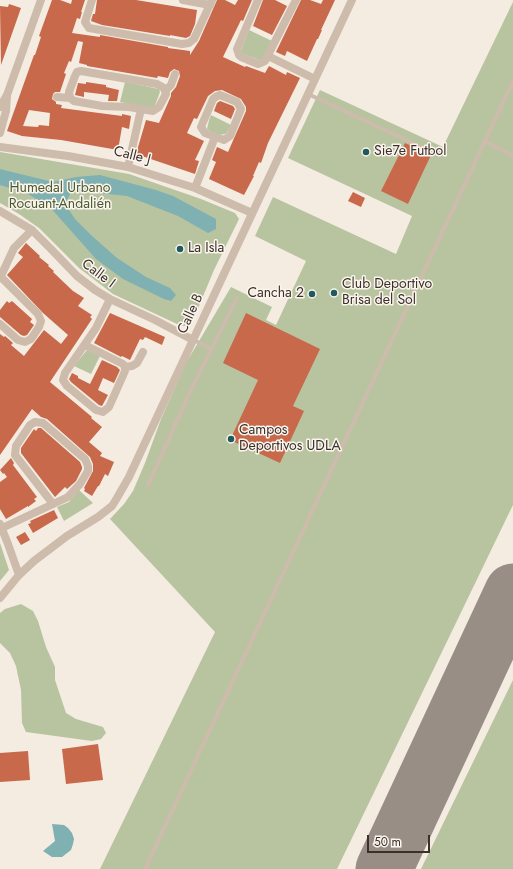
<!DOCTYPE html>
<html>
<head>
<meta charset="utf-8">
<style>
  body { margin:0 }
  #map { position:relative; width:513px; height:869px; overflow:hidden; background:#f4ebe1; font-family:Jost,sans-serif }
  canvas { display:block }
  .scale { position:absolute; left:367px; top:835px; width:63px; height:18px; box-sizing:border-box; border:2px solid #3b302b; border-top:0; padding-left:5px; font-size:12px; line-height:14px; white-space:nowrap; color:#3b302b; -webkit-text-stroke:3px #fbf5ee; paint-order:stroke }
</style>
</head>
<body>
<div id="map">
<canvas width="513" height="869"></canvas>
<div class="scale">50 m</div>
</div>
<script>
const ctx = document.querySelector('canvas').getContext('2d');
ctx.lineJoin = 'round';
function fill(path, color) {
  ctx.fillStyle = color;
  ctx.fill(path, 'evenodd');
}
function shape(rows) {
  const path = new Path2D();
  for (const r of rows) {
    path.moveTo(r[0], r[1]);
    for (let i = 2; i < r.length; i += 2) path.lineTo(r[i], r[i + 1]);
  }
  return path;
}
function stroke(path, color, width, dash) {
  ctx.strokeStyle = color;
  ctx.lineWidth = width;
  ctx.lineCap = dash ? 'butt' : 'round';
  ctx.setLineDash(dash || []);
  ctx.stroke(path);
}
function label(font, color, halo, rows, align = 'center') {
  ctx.font = font + ' Jost,sans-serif';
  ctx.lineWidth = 3;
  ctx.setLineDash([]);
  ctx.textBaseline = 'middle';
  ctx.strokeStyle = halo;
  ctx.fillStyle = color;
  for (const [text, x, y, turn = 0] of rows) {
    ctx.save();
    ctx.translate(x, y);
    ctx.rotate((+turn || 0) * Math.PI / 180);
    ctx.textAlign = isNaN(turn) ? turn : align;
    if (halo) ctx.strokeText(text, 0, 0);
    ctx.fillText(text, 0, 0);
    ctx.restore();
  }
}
fill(shape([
  [513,2,513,505,510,511,337,869,100,869,215,632,110,519,124,504,133,491,145,463,161,419,186,363,231,287,272,307,266,320,276,325,306,261,255,236,273,197,396,254,412,216,288,158,320,90,443,147],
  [249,30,272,41,262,61,241,53,241,50],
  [125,82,159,89,160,92,154,108,120,102],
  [211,115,231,125,226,134,217,135,207,129,209,120],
  [0,152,129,174,201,199,235,213,239,219,214,270,191,325,184,326,177,324,113,294,79,268,39,228,19,214,0,203],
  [87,350,100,356,91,374,74,366],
  [79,490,93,503,64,521,57,507,69,502],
  [0,543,9,570,0,581],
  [21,604,33,611,38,621,46,647,55,667,55,680,66,713,76,719,103,727,106,733,101,739,92,741,26,732,22,723,21,690,16,666,10,653,0,643,0,613,5,609],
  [513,680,513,869,421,869,512,682]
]), '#b8c4a0');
fill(shape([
  [0,169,53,182,76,177,100,175,156,190,173,196,216,219,216,229,208,233,178,216,127,196,79,191,70,194,65,204,75,219,92,236,117,258,146,277,170,288,176,295,171,301,164,299,123,279,96,259,49,206,26,193,0,185],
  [52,824,64,825,68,828,72,833,74,839,73,844,71,850,62,857,52,857,43,851,55,841]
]), '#7fb0b2');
stroke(shape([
  [384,869,513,592]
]), '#988e86', 57);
fill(shape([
  [52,0,60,0,71,4,72,0,85,0,81,12,82,12,80,19,77,18,72,33,100,37,100,35,168,47,168,48,190,51,190,55,199,41,217,0,225,0,235,5,238,0,252,0,243,21,241,20,223,57,245,67,246,66,265,73,269,66,286,75,287,72,300,78,268,143,261,163,259,162,253,176,254,176,244,195,209,179,216,162,212,160,217,147,228,152,246,111,246,107,241,99,222,90,215,91,208,96,197,119,194,118,187,133,204,141,195,160,199,161,195,174,136,154,146,120,159,123,171,96,171,93,176,87,180,76,179,71,174,69,170,72,168,78,158,76,157,78,87,66,87,65,79,63,83,42,78,41,71,62,69,61,64,73,66,74,60,92,55,92,53,94,52,99,56,102,56,104,62,105,61,108,122,116,122,114,131,116,129,129,122,127,118,150,61,140,22,136,7,131,34,55,35,55,41,37,39,36],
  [29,110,50,113,49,126,39,125,38,127,23,126],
  [97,0,136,0,197,10,195,24,190,36,186,38,170,35,170,36,102,25,91,21,93,14,95,14],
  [263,0,275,0,287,6,272,35,253,26],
  [301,0,310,0,321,4,323,0,335,0,321,30,322,30,318,39,317,39,307,61,287,51,285,56,276,52],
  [9,4,21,8,1,65,0,6,8,7],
  [86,82,106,85,106,87,119,90,117,101,108,101,109,95,93,93,84,92,84,97,75,95,78,83,86,84],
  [220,101,233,106,235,109,231,119,214,111,217,103],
  [405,143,431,155,408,204,381,191],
  [353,192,365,198,361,207,348,201],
  [26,243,40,256,39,257,49,265,48,266,54,271,53,272,73,291,84,298,78,306,92,315,90,317,92,319,50,382,92,417,91,418,102,427,89,442,102,453,100,456,114,462,108,476,105,474,99,486,98,486,92,496,84,491,85,489,84,488,93,471,93,464,90,457,47,419,41,417,32,409,0,455,0,334,4,337,5,336,13,343,11,345,24,356,44,330,61,344,68,335,43,313,7,275,23,257,18,253],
  [7,301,9,303,12,301,32,319,30,322,34,325,27,335,24,336,21,335,0,317,0,310],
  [110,313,165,337,162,345,145,337,143,340,140,339,130,360,122,356,121,357,94,343],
  [246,313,320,349,293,406,304,411,280,463,230,440,258,380,223,363],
  [102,360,117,367,120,370,114,383,103,378,98,390,108,395,102,406,99,405,71,382,69,379,72,373,78,376,78,378,90,384],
  [38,428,41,428,80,462,82,467,82,469,76,481,67,489,65,487,55,497,21,453,21,448,34,429,36,431],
  [11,458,14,463,13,465,37,497,34,499,36,501,28,507,28,506,6,519,0,509,0,482,7,477,4,473,3,474,0,470],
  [54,510,58,518,33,533,28,524,31,523,30,521],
  [25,532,30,540,21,545,16,537],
  [98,744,103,780,66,784,62,749],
  [28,751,30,780,0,782,0,753]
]), '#c8694b');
stroke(shape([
  [308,94,434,153],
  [485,141,513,156],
  [194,340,211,349],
  [148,485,192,388,237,298],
  [145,869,513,81]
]), '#cdbbac', 4);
stroke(shape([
  [92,0,85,22,89,28,182,44,189,43,194,39,212,0],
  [183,0,210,5],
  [258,0,237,49,239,55,241,57,258,64,265,61,296,0],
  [268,56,315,79],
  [165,91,171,85,175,74],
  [220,95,237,102,241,109,230,136,224,140,205,133,201,127,213,99,217,96,220,95],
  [57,97,70,98,74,101,102,106,129,107,153,111,159,107,166,94,164,88,157,84,81,71,77,72,75,76,69,92,70,98],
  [0,107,7,95,41,0],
  [0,133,6,111,7,95],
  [0,147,68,156,128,167,195,188,252,213],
  [128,167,141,109],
  [195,188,215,137],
  [0,211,32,230,50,248,77,276,95,290,110,299,155,320,193,340],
  [0,278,14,248,32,230],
  [110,299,96,328,65,373,63,380,67,386,96,410,103,412,109,407,125,371,125,367],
  [0,324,18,340,25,342,31,339,39,327,41,321,38,314,1,277],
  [85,345,123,364,125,367,132,366,137,363,143,352],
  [0,524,8,544,19,575],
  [2,528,68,497,80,484,88,471,88,466,85,459,43,423,35,422,30,425,16,446,15,455,53,504],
  [0,598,19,575,34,561,67,536,98,517,112,506,117,498,129,477,352,0]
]), '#cdbbac', 8);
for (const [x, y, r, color] of [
  [366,152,4,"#1f5a5e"],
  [180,249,4,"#1f5a5e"],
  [334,293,4,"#1f5a5e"],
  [312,294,4,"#1f5a5e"],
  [231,439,4,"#1f5a5e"]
]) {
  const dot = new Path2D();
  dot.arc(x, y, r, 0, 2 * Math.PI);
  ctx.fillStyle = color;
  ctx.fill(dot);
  stroke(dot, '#fbf5ee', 1.5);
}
label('14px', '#3b302b', '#fbf5ee', [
  ["Sie7e Futbol",374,152],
  ["La Isla",188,249],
  ["Club Deportivo",342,285],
  ["Brisa del Sol",342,301],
  ["Cancha 2",304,294,"right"],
  ["Campos",239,431],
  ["Deportivos UDLA",239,447]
], 'left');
label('14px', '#3b302b', '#fbf5ee', [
  ["Calle J",132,156,14],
  ["Calle I",98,274,37],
  ["Calle B",191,314,-65]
]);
label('14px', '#4a5a2e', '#fbf5ee', [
  ["Humedal Urbano",60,189],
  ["Rocuant-Andalién",60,205]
]);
</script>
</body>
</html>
